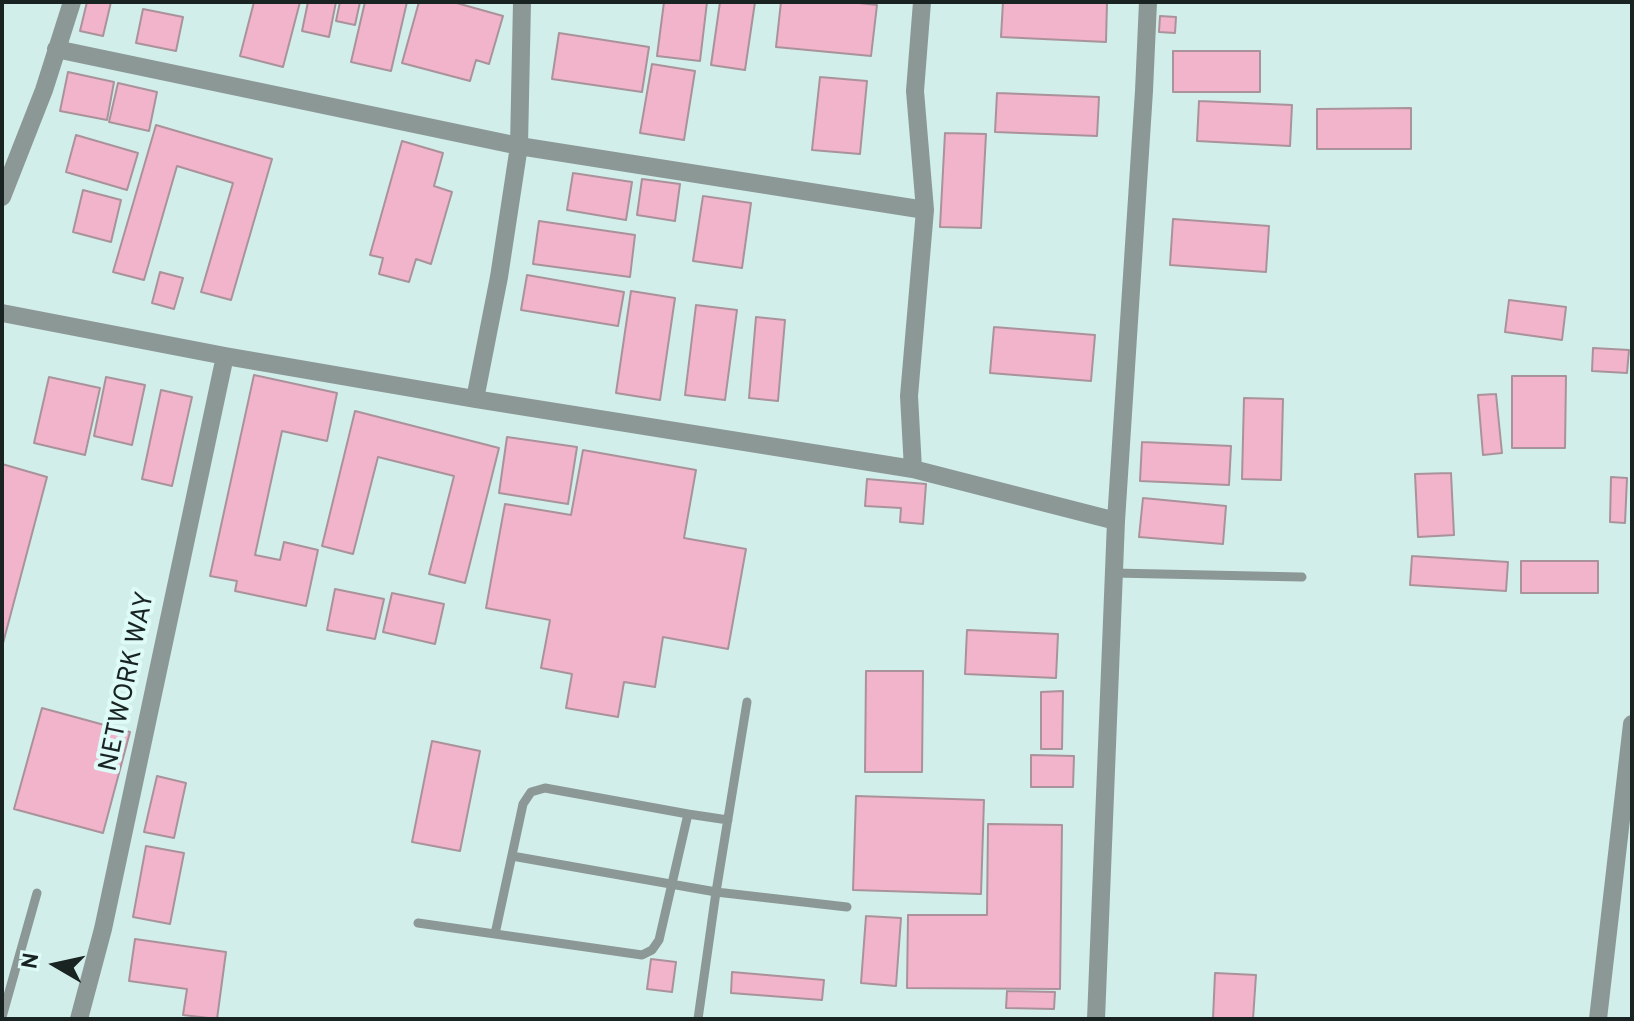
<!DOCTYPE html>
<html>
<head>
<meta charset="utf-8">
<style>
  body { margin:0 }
  #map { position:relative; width:1634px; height:1021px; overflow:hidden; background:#d1eeea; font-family:Overpass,sans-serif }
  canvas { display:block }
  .frame { position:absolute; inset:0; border:4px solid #182322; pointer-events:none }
  .north { position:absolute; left:16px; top:925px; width:80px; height:80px; -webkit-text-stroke:6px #defbf7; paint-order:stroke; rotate:279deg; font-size:22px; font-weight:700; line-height:32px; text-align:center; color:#182322 }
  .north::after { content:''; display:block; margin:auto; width:28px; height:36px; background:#182322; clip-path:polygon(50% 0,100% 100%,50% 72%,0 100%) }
</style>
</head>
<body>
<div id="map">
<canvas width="1634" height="1021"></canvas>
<div class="frame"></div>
<div class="north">N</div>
</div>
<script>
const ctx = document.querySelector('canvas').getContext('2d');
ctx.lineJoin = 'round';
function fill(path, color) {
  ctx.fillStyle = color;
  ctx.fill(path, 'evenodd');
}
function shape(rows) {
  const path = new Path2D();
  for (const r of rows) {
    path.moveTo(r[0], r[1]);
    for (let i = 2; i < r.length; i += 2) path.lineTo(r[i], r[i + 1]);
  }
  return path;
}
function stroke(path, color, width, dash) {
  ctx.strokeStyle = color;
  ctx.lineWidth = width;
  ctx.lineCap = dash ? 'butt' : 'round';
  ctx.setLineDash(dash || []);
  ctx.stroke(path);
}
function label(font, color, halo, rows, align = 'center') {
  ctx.font = font + ' Overpass,sans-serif';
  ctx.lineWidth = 8;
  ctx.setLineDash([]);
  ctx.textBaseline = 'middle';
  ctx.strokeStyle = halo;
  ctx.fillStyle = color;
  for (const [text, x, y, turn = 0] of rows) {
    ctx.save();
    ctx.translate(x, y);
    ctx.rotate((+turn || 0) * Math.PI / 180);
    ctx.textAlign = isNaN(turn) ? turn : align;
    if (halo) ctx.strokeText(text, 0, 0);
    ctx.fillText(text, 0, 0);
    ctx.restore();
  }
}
const building = shape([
  [87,2,111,2,103,36,80,31,87,2],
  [254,2,300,2,283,67,240,56,254,2],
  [308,2,336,2,329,37,302,31,308,2],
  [340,2,360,2,355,25,336,21,340,2],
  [365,2,407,2,391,71,351,62,365,2],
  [419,2,453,2,503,16,489,64,476,60,470,81,402,63,419,2],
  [664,2,707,2,700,61,657,56,664,2],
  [720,2,755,2,745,70,711,65,720,2],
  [781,2,850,2,877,5,871,56,776,47,781,2],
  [1003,2,1107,2,1106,42,1001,37,1003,2],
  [143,9,183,17,176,51,136,43,143,9],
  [1160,16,1176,17,1175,33,1159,32,1160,16],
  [559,33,649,47,642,92,552,79,559,33],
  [1173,51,1260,51,1260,92,1173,92,1173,51],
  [652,64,695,71,684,140,640,133,652,64],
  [68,72,114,82,107,120,60,111,68,72],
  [820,77,867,81,860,154,812,150,820,77],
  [118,83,157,92,149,131,109,122,118,83],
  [997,93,1099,97,1097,136,995,132,997,93],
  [1199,101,1292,105,1290,146,1197,141,1199,101],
  [1411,108,1411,149,1317,149,1317,109,1411,108],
  [156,125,272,159,231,300,201,292,233,183,177,166,144,280,113,272,156,125],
  [945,133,986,134,981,228,940,227,945,133],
  [76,135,138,153,127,190,66,172,76,135],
  [402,141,443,153,434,186,452,192,431,264,416,259,409,282,379,274,383,258,370,255,402,141],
  [573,173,632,182,626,220,567,210,573,173],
  [642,179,680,184,675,221,637,215,642,179],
  [83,190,121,200,111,242,73,232,83,190],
  [703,196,751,203,742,268,693,261,703,196],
  [1173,219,1269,226,1266,272,1170,265,1173,219],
  [539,221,635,235,630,277,533,264,539,221],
  [160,272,183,278,174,309,152,303,160,272],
  [527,275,624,292,618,326,521,310,527,275],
  [631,291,675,298,660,400,616,393,631,291],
  [1509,300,1566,307,1562,340,1505,332,1509,300],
  [696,305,737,310,725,400,685,395,696,305],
  [756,317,785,320,778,401,749,398,756,317],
  [994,327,1095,335,1091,381,990,373,994,327],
  [1593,348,1629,350,1627,373,1592,371,1593,348],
  [254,375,337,393,327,441,282,431,255,555,280,560,284,542,318,550,306,606,235,591,237,581,210,576,254,375],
  [1512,376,1566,376,1565,448,1512,448,1512,376],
  [49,377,100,388,85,455,34,443,49,377],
  [106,377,145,385,132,445,94,436,106,377],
  [161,390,192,397,172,486,142,479,161,390],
  [1496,394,1502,453,1483,455,1478,395,1496,394],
  [1244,398,1283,399,1281,480,1242,479,1244,398],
  [355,411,499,448,465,583,429,574,454,476,378,457,353,554,322,546,355,411],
  [507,437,577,447,568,504,499,493,507,437],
  [1142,442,1231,446,1229,485,1140,481,1142,442],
  [583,450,696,470,684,538,746,549,728,649,663,637,655,687,624,682,618,717,566,708,572,674,541,668,550,620,486,608,505,504,571,515,583,450],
  [2,464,47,477,2,647,2,464],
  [1451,473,1454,535,1418,537,1415,474,1451,473],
  [1611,477,1627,478,1625,523,1610,522,1611,477],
  [867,479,926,484,923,524,900,522,901,508,865,506,867,479],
  [1143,498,1226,506,1223,544,1139,537,1143,498],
  [1412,556,1508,562,1506,591,1410,585,1412,556],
  [1521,561,1598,561,1598,593,1521,593,1521,561],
  [335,589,384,599,375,639,327,630,335,589],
  [392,593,444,604,435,644,383,632,392,593],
  [967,630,1058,634,1056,678,965,674,967,630],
  [866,671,923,671,922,772,865,772,866,671],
  [1063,691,1062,749,1041,749,1041,692,1063,691],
  [42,708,130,732,103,833,14,809,42,708],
  [432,741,480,751,460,851,412,842,432,741],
  [1031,755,1074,756,1073,787,1031,787,1031,755],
  [157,776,186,783,174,838,144,832,157,776],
  [856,796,984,800,981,894,853,890,856,796],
  [988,824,1062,825,1060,989,907,988,908,915,987,915,988,824],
  [146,846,184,853,170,924,133,917,146,846],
  [866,916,901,918,896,986,861,983,866,916],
  [135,939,226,952,217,1019,183,1015,187,989,129,981,135,939],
  [651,959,676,962,672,992,647,989,651,959],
  [732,972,824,980,822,1000,731,993,732,972],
  [1215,973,1256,975,1253,1019,1213,1019,1215,973],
  [1007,991,1055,992,1054,1009,1006,1008,1007,991]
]);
fill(building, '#f2b4ca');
stroke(building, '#aa929a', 2);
stroke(shape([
  [1113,573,1302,577],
  [688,814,728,820],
  [512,856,716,892,847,907],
  [418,923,642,955,652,950,659,940,688,814,545,788,531,792,523,804,495,934],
  [2,1017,37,893],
  [698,1019,716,892,747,702]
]), '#8c9896', 9);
stroke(shape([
  [56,49,519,146,925,210],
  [2,197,44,90,72,2],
  [2,313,225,356,475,399,913,469,1116,521,1096,1019],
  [475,399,499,277,519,146,522,2],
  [913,469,909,396,925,210,915,91,922,2],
  [1116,521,1144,91,1148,2],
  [79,1019,103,929,225,356],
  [1598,1019,1632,724]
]), '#8c9896', 18);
label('26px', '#182322', '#defbf7', [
  ["NETWORK WAY",129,682,-78]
]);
</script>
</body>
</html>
